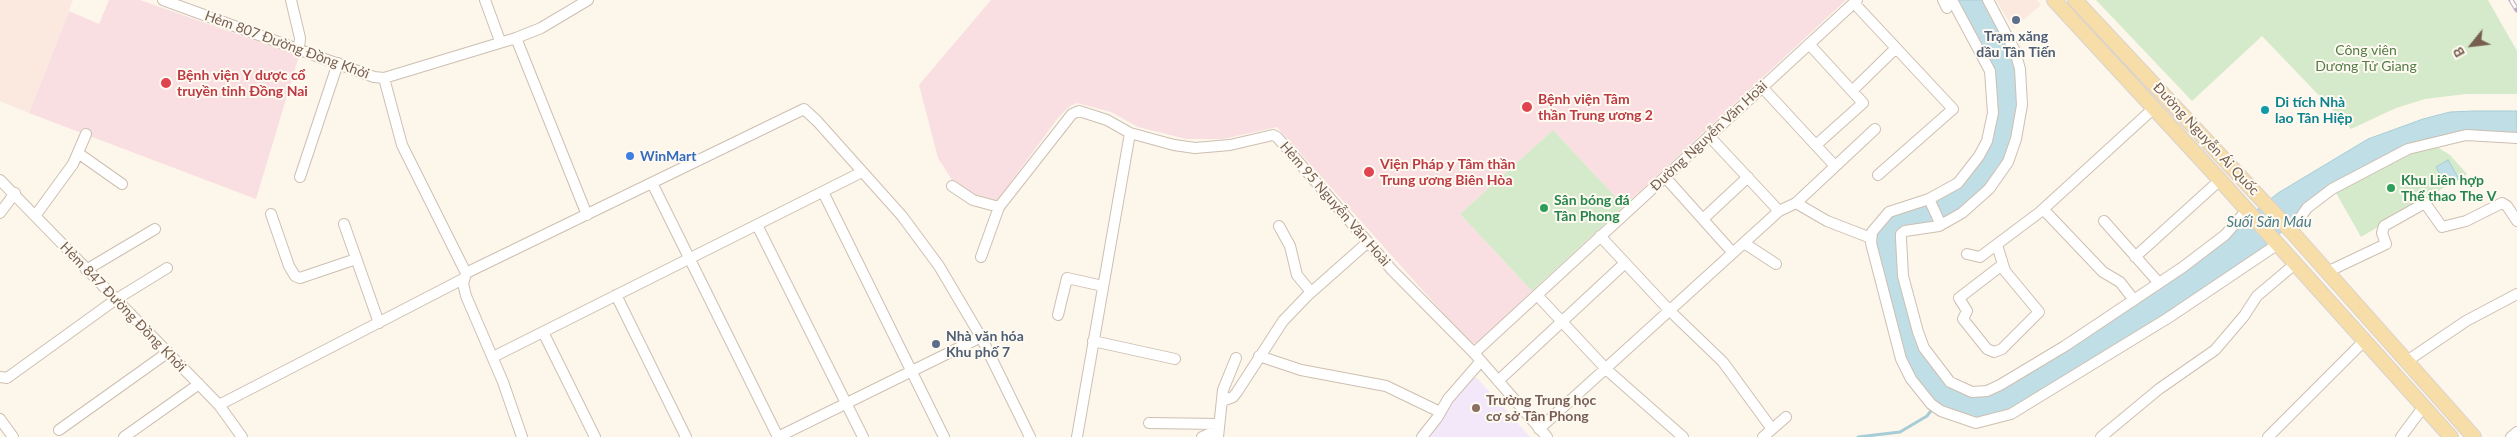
<!DOCTYPE html>
<html>
<head>
<meta charset="utf-8">
<style>
  body { margin:0 }
  #map { position:relative; width:2517px; height:437px; overflow:hidden; background:#fcf6eb; font-family:Lato,sans-serif }
  canvas { display:block }
  .north { position:absolute; left:2447px; top:20px; width:50px; height:50px; -webkit-text-stroke:4px #fefaf2; paint-order:stroke; rotate:241deg; font-size:14px; font-weight:700; line-height:20px; text-align:center; color:#775f4f }
  .north::after { content:''; display:block; margin:auto; width:18px; height:22px; background:#775f4f; clip-path:polygon(50% 0,100% 100%,50% 72%,0 100%) }
</style>
</head>
<body>
<div id="map">
<canvas width="2517" height="437"></canvas>
<div class="north">B</div>
</div>
<script>
const ctx = document.querySelector('canvas').getContext('2d');
ctx.lineJoin = 'round';
function fill(path, color) {
  ctx.fillStyle = color;
  ctx.fill(path, 'evenodd');
}
function shape(rows) {
  const path = new Path2D();
  for (const r of rows) {
    path.moveTo(r[0], r[1]);
    for (let i = 2; i < r.length; i += 2) path.lineTo(r[i], r[i + 1]);
  }
  return path;
}
function stroke(path, color, width, dash) {
  ctx.strokeStyle = color;
  ctx.lineWidth = width;
  ctx.lineCap = dash ? 'butt' : 'round';
  ctx.setLineDash(dash || []);
  ctx.stroke(path);
}
function label(font, color, halo, rows, align = 'center') {
  ctx.font = font + ' Lato,sans-serif';
  ctx.lineWidth = 4;
  ctx.setLineDash([]);
  ctx.textBaseline = 'middle';
  ctx.strokeStyle = halo;
  ctx.fillStyle = color;
  for (const [text, x, y, turn = 0] of rows) {
    ctx.save();
    ctx.translate(x, y);
    ctx.rotate((+turn || 0) * Math.PI / 180);
    ctx.textAlign = isNaN(turn) ? turn : align;
    if (halo) ctx.strokeText(text, 0, 0);
    ctx.fillText(text, 0, 0);
    ctx.restore();
  }
}
fill(shape([
  [0,0,73,0,29,113,0,101],
  [1996,0,2037,0,2041,5,2013,28]
]), '#fbe9e0');
fill(shape([
  [1470,377,1477,378,1530,437,1427,437,1447,412,1446,405]
]), '#f3e8f9');
fill(shape([
  [109,0,140,0,299,56,256,199,29,113,69,11,99,24],
  [991,0,1846,0,1624,206,1553,130,1460,214,1532,291,1478,342,1473,344,1467,340,1277,127,1223,139,1186,139,1138,127,1111,112,1077,103,1070,106,1058,118,996,202,970,196,956,186,938,158,919,85]
]), '#f9dfe1');
fill(shape([
  [2096,0,2488,0,2517,51,2517,94,2466,94,2425,99,2396,108,2351,129,2262,36,2192,101],
  [1553,130,1624,206,1532,291,1460,214],
  [2434,145,2450,155,2467,174,2361,237,2335,191,2387,162]
]), '#d5eaca');
const water = shape([
  [1956,0,1984,0,2003,34,2016,68,2018,105,2012,139,1998,173,1976,197,1944,221,1905,227,1900,276,1937,372,1988,394,2243,221,2278,193,2368,139,2423,119,2450,112,2474,111,2517,111,2517,134,2466,131,2426,139,2385,155,2329,186,2305,206,2275,239,2178,307,2010,411,1976,419,1943,408,1923,390,1904,359,1874,243,1876,233,1891,216,1960,185,1972,173,1989,144,1992,67,1956,0],
  [2448,160,2459,179,2446,186,2436,167,2448,160]
]);
fill(water, '#c0dee6');
stroke(water, '#a6cdd7', 1);
stroke(shape([
  [1858,437,1900,432,1927,416,1933,408]
]), '#a6cdd7', 3);
const minor = shape([
  [163,0,374,77,384,78,402,145,466,273],
  [291,0,300,38,299,48],
  [485,0,500,41],
  [1943,0,1947,8],
  [1952,0,1990,71,1993,113,1987,141,1979,156,1958,183,1929,199,1889,212,1872,232,1871,243,1901,359,1911,379,1931,404,1941,411,1976,423,2011,414,2168,318,2278,244],
  [1988,0,2015,51,2020,69,2022,105,2016,139,2008,162,1989,189,1962,213,1939,226,1905,231,1901,234,1901,238,1903,276,1918,332,1924,348,1950,382,1972,392,1987,391,2000,385,2065,346,2183,267,2225,235,2247,210],
  [1854,3,1953,109,1878,175],
  [516,38,587,215],
  [1809,44,1863,103,1816,145],
  [384,78,516,38,541,28,588,0],
  [1762,87,1835,166],
  [1852,91,1896,48],
  [1709,136,1779,211],
  [78,153,122,184],
  [300,177,338,63],
  [1665,177,1733,253],
  [0,180,219,405,242,437],
  [652,183,778,437],
  [952,186,973,200,999,207,1072,114,1079,111,1107,120,1130,133,1174,145,1195,148,1230,145,1273,135,1277,137,1392,270,1474,353,1547,437],
  [823,192,944,437],
  [1929,199,1941,225],
  [1796,203,1827,221,1871,238],
  [2043,209,2103,272,2120,282,2134,300],
  [0,213,15,193],
  [271,214,289,266,295,276,300,278,356,259],
  [35,216,73,164,86,134],
  [1703,219,1748,177],
  [2104,221,2159,283],
  [344,224,379,323],
  [757,225,863,437],
  [1279,226,1290,246,1297,275,1311,292],
  [2291,231,2307,208,2332,189,2408,149,2466,135,2517,138],
  [1600,236,1670,311,1723,362,1772,429],
  [1744,243,1776,264],
  [1997,245,2005,271,2039,312,2002,349,1994,352,1987,349,1963,319,1967,311,1959,298,2002,265],
  [1967,254,1980,257,2040,212,2154,108],
  [981,257,999,207],
  [2135,257,2220,180],
  [86,270,155,229],
  [2327,272,2386,244,2382,233,2384,226,2425,203,2442,227,2466,221,2502,203,2507,206,2517,221],
  [466,273,804,109,817,121,902,216,939,266,981,337,1030,437],
  [466,274,463,283,466,296,503,382,522,437],
  [616,295,686,437],
  [1537,295,1607,370,1683,437],
  [1058,315,1067,278,1103,286],
  [543,332,595,437],
  [1093,341,1175,359],
  [1474,353,1857,0],
  [1259,356,1301,370,1386,386,1440,412],
  [493,357,862,172],
  [2407,361,2466,321,2517,294],
  [0,377,7,378,115,300,167,268],
  [1498,381,1625,263],
  [1222,401,1233,397,1237,392,1283,321,1307,296,1368,242],
  [219,405,463,279],
  [0,419,13,437],
  [1149,423,1218,424],
  [1539,429,1779,211,1796,203,1875,129],
  [59,430,167,353],
  [124,437,199,384],
  [778,437,981,337],
  [1077,437,1130,133],
  [1202,437,1218,430],
  [1218,437,1223,390,1236,358],
  [1422,437,1437,418,1448,399,1481,361],
  [1763,437,1786,417],
  [2101,437,2159,389,2215,350,2244,316,2257,296,2296,263],
  [2268,437,2365,340],
  [2401,437,2424,406],
  [2511,437,2517,432]
]);
const major = shape([
  [2054,0,2220,180,2451,437],
  [2075,0,2291,231,2474,437]
]);
stroke(minor, '#cebfb1', 12);
stroke(major, '#d9d2ce', 16);
stroke(minor, '#fff', 10);
stroke(major, '#f7dda8', 14);
const rail = shape([
  [2511,0,2517,10]
]);
stroke(rail, '#baa9c7', 5);
stroke(rail, '#fefaf2', 3, [9]);
for (const [x, y, r, color] of [
  [2016,20,5,"#5c6f8a"],
  [166,83,6,"#e0444e"],
  [1527,107,6,"#e0444e"],
  [2265,110,5,"#0f9aa8"],
  [630,156,5,"#3f7fe0"],
  [1369,172,6,"#e0444e"],
  [2391,188,5,"#2e9e5b"],
  [1544,208,5,"#2e9e5b"],
  [936,344,5,"#5c6f8a"],
  [1476,408,5,"#8d6e63"]
]) {
  const dot = new Path2D();
  dot.arc(x, y, r, 0, 2 * Math.PI);
  ctx.fillStyle = color;
  ctx.fill(dot);
  stroke(dot, '#fefaf2', 2);
}
label('bold 14px', '#4e5e75', '#fefaf2', [
  ["Trạm xăng",2016,36],
  ["dầu Tân Tiến",2016,52],
  ["Nhà văn hóa",946,336,"left"],
  ["Khu phố 7",946,352,"left"]
]);
label('14px', '#775f4f', '#fefaf2', [
  ["Hẻm 807 Đường Đồng Khởi",287,45,20],
  ["Đường Nguyễn Văn Hoài",1709,136,-43],
  ["Đường Nguyễn Ái Quốc",2206,139,47],
  ["Hẻm 95 Nguyễn Văn Hoài",1335,204,49],
  ["Hẻm 847 Đường Đồng Khởi",123,307,46]
]);
label('14px', '#547c47', '#fefaf2', [
  ["Công viên",2366,50],
  ["Dương Tử Giang",2366,66]
]);
label('bold 14px', '#be3a42', '#fefaf2', [
  ["Bệnh viện Y dược cổ",177,75],
  ["truyền tỉnh Đồng Nai",177,91],
  ["Bệnh viện Tâm",1538,99],
  ["thần Trung ương 2",1538,115],
  ["Viện Pháp y Tâm thần",1380,164],
  ["Trung ương Biên Hòa",1380,180]
], 'left');
label('bold 14px', '#0d838f', '#fefaf2', [
  ["Di tích Nhà",2275,102],
  ["lao Tân Hiệp",2275,118]
], 'left');
label('bold 14px', '#366cbe', '#fefaf2', [
  ["WinMart",640,156]
], 'left');
label('bold 14px', '#27864d', '#fefaf2', [
  ["Khu Liên hợp",2401,180],
  ["Thể thao The V",2401,196],
  ["Sân bóng đá",1554,200],
  ["Tân Phong",1554,216]
], 'left');
label('bold 14px', '#785e54', '#fefaf2', [
  ["Trường Trung học",1486,400],
  ["cơ sở Tân Phong",1486,416]
], 'left');
label('italic 15px', '#487b89', '#fefaf2', [
  ["Suối Săn Máu",2269,222]
]);
</script>
</body>
</html>
